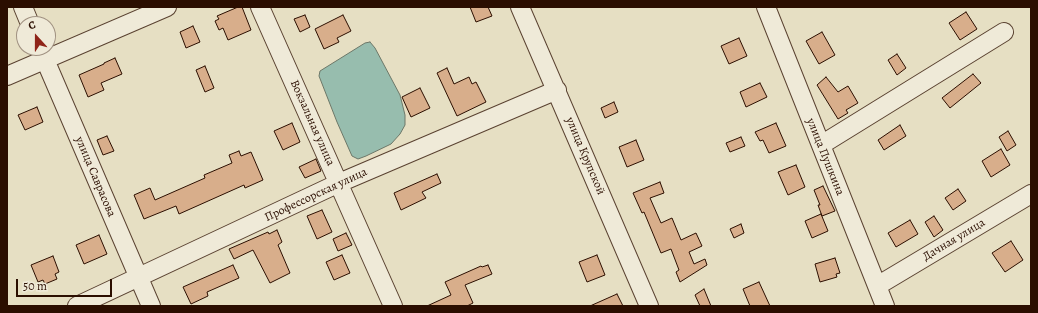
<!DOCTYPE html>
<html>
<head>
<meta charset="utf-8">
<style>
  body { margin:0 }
  #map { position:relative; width:1038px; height:313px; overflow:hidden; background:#e6dfc3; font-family:Alegreya,serif }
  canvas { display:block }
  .frame { position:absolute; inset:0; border:8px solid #2b0e00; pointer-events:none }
  .north { position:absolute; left:16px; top:16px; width:40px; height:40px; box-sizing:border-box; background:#efead8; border:1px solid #a19282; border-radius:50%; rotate:339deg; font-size:11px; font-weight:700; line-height:16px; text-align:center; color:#2b0e00 }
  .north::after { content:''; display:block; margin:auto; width:14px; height:18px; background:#8f2418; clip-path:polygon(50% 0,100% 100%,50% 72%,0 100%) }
  .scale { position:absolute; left:16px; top:279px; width:96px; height:18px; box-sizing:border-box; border:2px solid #2b0e00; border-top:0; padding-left:5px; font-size:12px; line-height:14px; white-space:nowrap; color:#2b0e00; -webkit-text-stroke:3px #efead8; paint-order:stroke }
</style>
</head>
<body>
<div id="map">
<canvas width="1038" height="313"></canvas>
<div class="frame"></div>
<div class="north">С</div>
<div class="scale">50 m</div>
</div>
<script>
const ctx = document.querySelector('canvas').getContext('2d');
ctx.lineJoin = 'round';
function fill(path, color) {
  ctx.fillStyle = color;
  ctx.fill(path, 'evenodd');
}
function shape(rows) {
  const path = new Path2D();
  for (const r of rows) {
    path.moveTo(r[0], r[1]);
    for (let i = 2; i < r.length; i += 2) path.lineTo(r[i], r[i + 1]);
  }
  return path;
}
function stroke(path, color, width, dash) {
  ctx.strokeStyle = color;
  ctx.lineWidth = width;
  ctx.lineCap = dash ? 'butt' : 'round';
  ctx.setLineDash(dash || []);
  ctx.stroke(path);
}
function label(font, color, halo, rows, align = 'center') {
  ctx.font = font + ' Alegreya,serif';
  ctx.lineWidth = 3;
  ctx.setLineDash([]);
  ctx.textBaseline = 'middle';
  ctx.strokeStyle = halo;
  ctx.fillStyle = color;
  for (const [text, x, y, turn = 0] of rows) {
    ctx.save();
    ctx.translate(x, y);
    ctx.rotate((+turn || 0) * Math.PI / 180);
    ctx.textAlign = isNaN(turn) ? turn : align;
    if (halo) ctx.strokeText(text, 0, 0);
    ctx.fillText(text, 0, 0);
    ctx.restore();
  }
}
const water = shape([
  [370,42,375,48,400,95,405,115,405,125,400,134,391,144,366,156,358,159,352,156,337,122,319,76,320,71,365,43,370,42]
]);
fill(water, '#97bdae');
stroke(water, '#6c7768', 1);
const building = shape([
  [238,7,242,7,251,30,228,40,223,28,219,30,215,21,219,19,217,16,238,7],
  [470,7,488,7,492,16,476,22,470,7],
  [966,12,977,29,960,40,949,23,966,12],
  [305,15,310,27,300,32,294,19,305,15],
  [343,15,351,31,337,38,339,42,324,49,315,29,343,15],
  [193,26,200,42,186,48,180,32,193,26],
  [822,32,835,55,819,64,806,41,822,32],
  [739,38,747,56,729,64,721,46,739,38],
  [897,54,906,68,897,75,888,60,897,54],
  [115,58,122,74,101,83,104,90,88,97,79,75,104,64,104,63,115,58],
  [205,66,214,88,205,92,196,70,205,66],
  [447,68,454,84,469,77,472,84,476,82,486,102,457,116,437,73,447,68],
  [973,74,981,83,950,108,942,98,973,74],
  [826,77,838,92,848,86,858,103,846,110,848,113,838,119,817,85,826,77],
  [760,83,767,97,746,107,740,92,760,83],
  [420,88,430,108,411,117,402,97,420,88],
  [614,102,618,112,605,118,601,108,614,102],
  [37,107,43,122,25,130,18,115,37,107],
  [292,123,300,142,283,150,274,131,292,123],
  [776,123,786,146,769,153,763,140,760,141,755,132,776,123],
  [900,125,906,136,884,150,878,140,900,125],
  [1008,131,1016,145,1007,151,999,137,1008,131],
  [107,136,114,151,103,155,97,140,107,136],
  [741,137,745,146,730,152,726,143,741,137],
  [636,140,644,160,627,167,619,147,636,140],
  [1001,149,1010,165,991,177,982,161,1001,149],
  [239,151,241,156,251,152,263,180,245,188,244,185,179,214,176,206,144,219,134,195,150,188,155,200,205,178,204,175,232,163,229,155,239,151],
  [316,159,321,171,305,178,299,167,316,159],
  [796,165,805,187,788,195,778,172,796,165],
  [437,174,441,183,422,192,426,198,401,210,394,193,437,174],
  [660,182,664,193,650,198,661,223,672,218,681,240,696,233,702,246,689,252,694,264,705,259,707,265,680,282,676,272,679,270,671,249,661,253,644,212,642,213,633,193,660,182],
  [823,186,835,211,822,216,818,205,820,205,814,190,823,186],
  [958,189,966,201,953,210,945,198,958,189],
  [322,210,332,232,317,239,307,216,322,210],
  [821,214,828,231,812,238,805,221,821,214],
  [934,216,943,230,934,237,925,222,934,216],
  [910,220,918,234,896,247,888,233,910,220],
  [741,224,744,233,734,238,730,229,741,224],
  [277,230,282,242,278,245,290,273,270,283,253,250,234,259,229,249,268,232,269,234,277,230],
  [346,233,352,245,338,251,333,239,346,233],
  [99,235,107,254,84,264,76,245,99,235],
  [1011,241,1023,260,1005,272,992,253,1011,241],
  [342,255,350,273,334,280,326,262,342,255],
  [597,255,605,275,587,282,579,262,597,255],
  [53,256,59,272,55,274,57,279,45,284,43,280,38,282,31,265,53,256],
  [835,258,840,273,836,274,837,277,820,282,815,264,835,258],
  [233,265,239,278,207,292,208,296,191,304,183,287,233,265],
  [488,265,492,274,465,285,473,303,467,306,427,306,451,295,445,282,481,266,482,267,488,265],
  [759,282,770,306,750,306,743,289,759,282],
  [704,289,711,306,700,306,695,295,704,289],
  [617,294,623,306,590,306,617,294]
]);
fill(building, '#d8ae8b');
stroke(building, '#2b0e00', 1);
const minor = shape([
  [23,7,30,24],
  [260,7,393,306],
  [520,7,649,306],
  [766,7,885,306],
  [40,48,151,306],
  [7,76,167,7],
  [821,145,1004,32],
  [877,286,1031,194],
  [77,306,339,183,557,90]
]);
stroke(minor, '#5a4231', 20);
stroke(minor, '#efead8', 18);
label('12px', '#2b0e00', '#efead8', [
  ["Вокзальная улица",312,123,66],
  ["улица Крупской",585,156,67],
  ["улица Пушкина",825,157,68],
  ["улица Саврасова",95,177,67],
  ["Профессорская улица",316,195,-25],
  ["Дачная улица",954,240,-31]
]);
</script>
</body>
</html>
